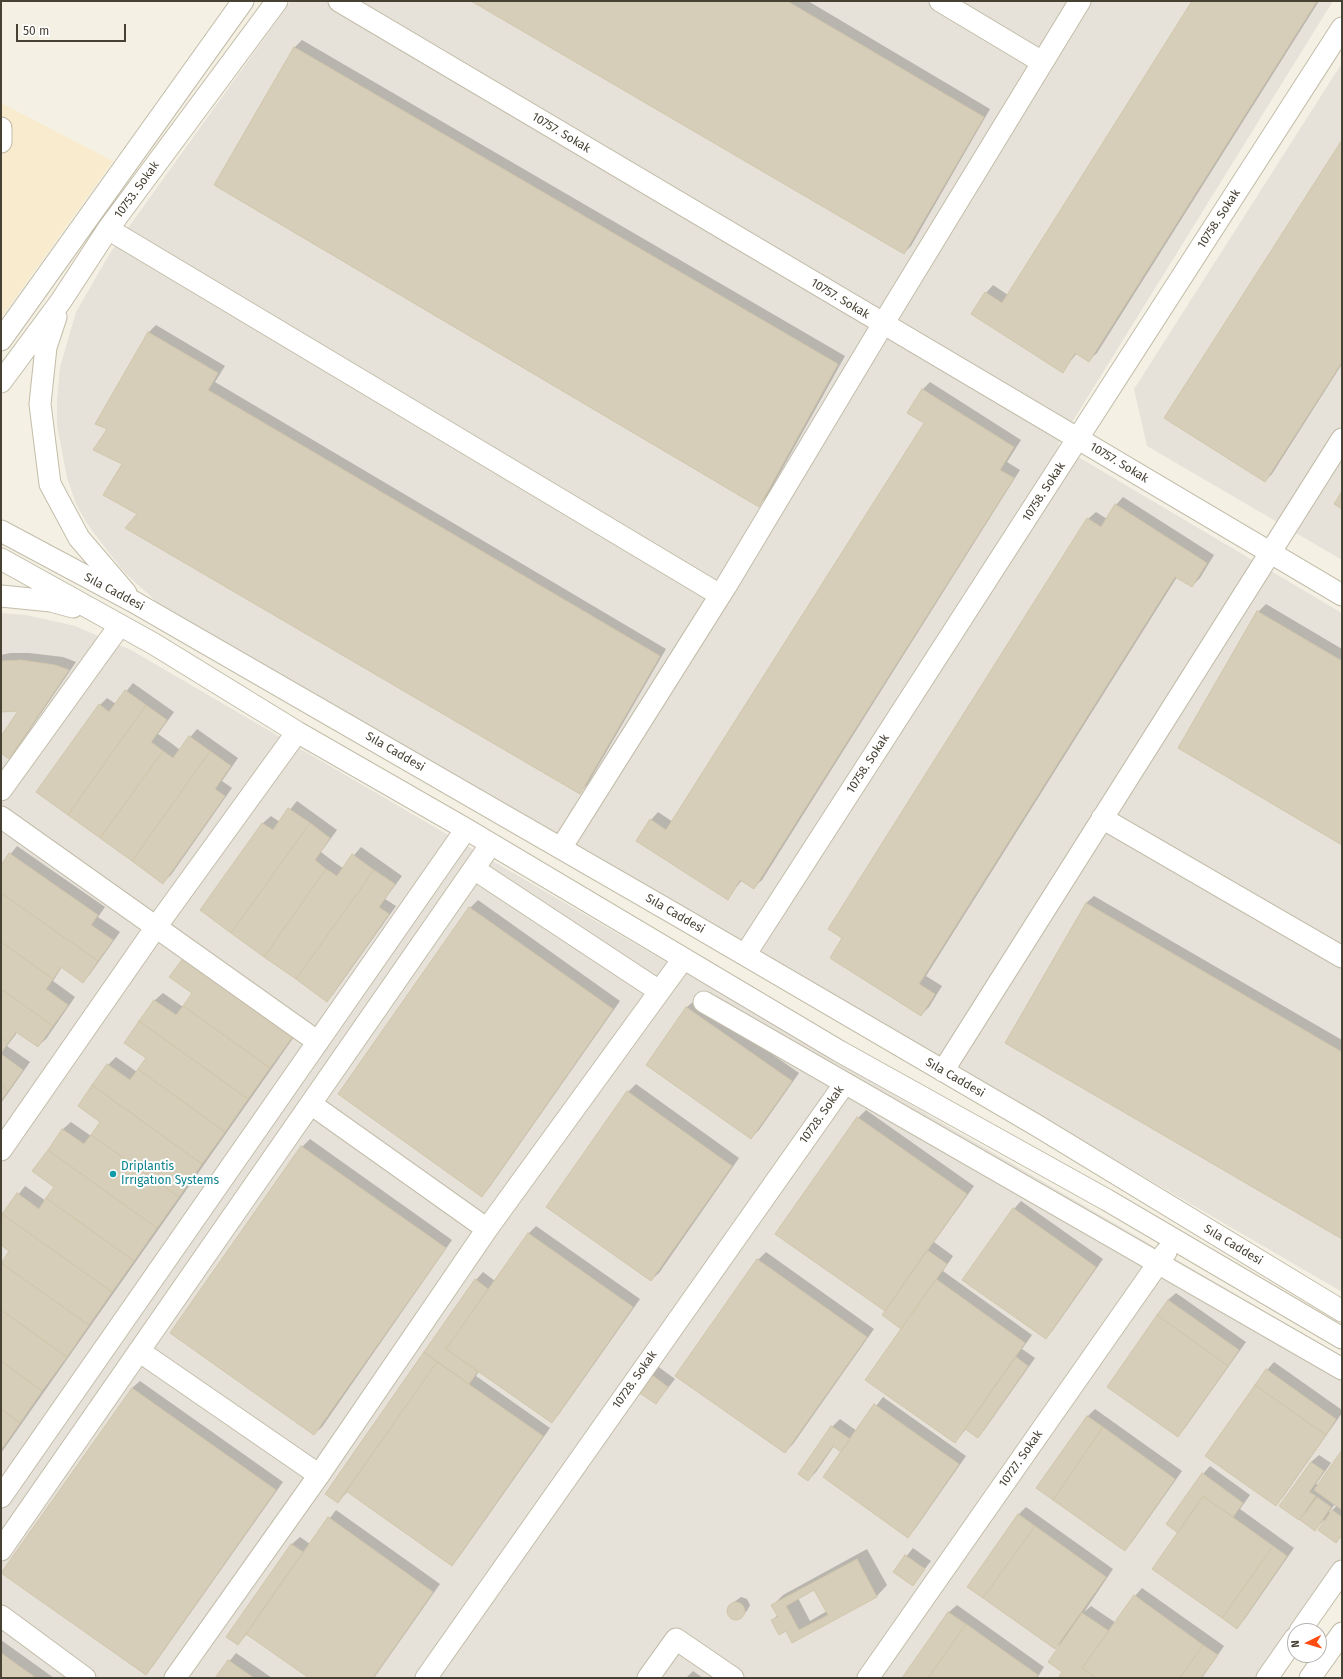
<!DOCTYPE html>
<html>
<head>
<meta charset="utf-8">
<style>
  body { margin:0 }
  #map { position:relative; width:1343px; height:1679px; overflow:hidden; background:#f4f1e4; font-family:"Fira Sans",sans-serif }
  canvas { display:block }
  .frame { position:absolute; inset:0; border:2px solid #474134; pointer-events:none }
  .north { position:absolute; left:1287px; top:1623px; width:40px; height:40px; box-sizing:border-box; background:#fff; border:1px solid #b5b3ae; border-radius:50%; rotate:265deg; font-size:11px; font-weight:700; line-height:16px; text-align:center; color:#474134 }
  .north::after { content:''; display:block; margin:auto; width:14px; height:18px; background:#ff4c11; clip-path:polygon(50% 0,100% 100%,50% 72%,0 100%) }
  .scale { position:absolute; left:16px; top:24px; width:110px; height:18px; box-sizing:border-box; border:2px solid #474134; border-top:0; padding-left:5px; font-size:12px; line-height:14px; white-space:nowrap; color:#474134; -webkit-text-stroke:3px #fff; paint-order:stroke }
</style>
</head>
<body>
<div id="map">
<canvas width="1343" height="1679"></canvas>
<div class="frame"></div>
<div class="north">N</div>
<div class="scale">50 m</div>
</div>
<script>
const ctx = document.querySelector('canvas').getContext('2d');
ctx.lineJoin = 'round';
function fill(path, color) {
  ctx.fillStyle = color;
  ctx.fill(path, 'evenodd');
}
function shape(rows) {
  const path = new Path2D();
  for (const r of rows) {
    if (r.length === 3) {
      path.moveTo(r[0] + r[2], r[1]);
      path.arc(r[0], r[1], r[2], 0, 2 * Math.PI);
      continue;
    }
    path.moveTo(r[0], r[1]);
    for (let i = 2; i < r.length; i += 2) path.lineTo(r[i], r[i + 1]);
  }
  return path;
}
function stroke(path, color, width, dash) {
  ctx.strokeStyle = color;
  ctx.lineWidth = width;
  ctx.lineCap = dash ? 'butt' : 'round';
  ctx.setLineDash(dash || []);
  ctx.stroke(path);
}
function label(font, color, halo, rows, align = 'center') {
  ctx.font = font + ' "Fira Sans",sans-serif';
  ctx.lineWidth = 4;
  ctx.setLineDash([]);
  ctx.textBaseline = 'middle';
  ctx.strokeStyle = halo;
  ctx.fillStyle = color;
  for (const [text, x, y, turn = 0] of rows) {
    ctx.save();
    ctx.translate(x, y);
    ctx.rotate((+turn || 0) * Math.PI / 180);
    ctx.textAlign = isNaN(turn) ? turn : align;
    if (halo) ctx.strokeText(text, 0, 0);
    ctx.fillText(text, 0, 0);
    ctx.restore();
  }
}
fill(shape([
  [1,103,113,161,1,318]
]), '#f9ebcd');
fill(shape([
  [291,1,1333,1,1058,445,1342,613,1342,1292,158,603,125,573,106,549,88,525,76,504,67,478,57,425,57,400,60,367,76,312,110,253],
  [1342,63,1342,560,1147,446,1134,389],
  [1,613,26,615,75,626,131,650,1342,1356,1342,1587,1278,1678,1,1678]
]), '#e6e2da');
fill(shape([
  [473,1,808,1,990,109,911,246,904,253],
  [1194,1,1319,1,1097,353,1089,360,1077,353,1063,371,986,293,993,285,1008,295],
  [302,40,845,356,766,498,758,506,215,185,295,47],
  [1342,142,1342,364,1272,474,1265,481],
  [156,325,225,366,215,382,666,649,587,785,579,793,138,513,124,463,108,429,148,333],
  [930,382,1021,440,1007,462,1020,470,762,880,754,887,742,880,728,898,651,820,658,812,673,822,925,423,908,412,923,389],
  [1123,497,1214,555,1200,578,1192,586,1177,577,926,976,942,986,929,1007,921,1015,831,957,1088,519,1096,512,1107,519,1116,505],
  [1266,604,1342,649,1342,844,1258,612],
  [10,653,29,653,63,657,76,662,16,750,9,758,1,752,1,738,20,710,1,712,1,655],
  [133,683,174,712,158,734,171,743,180,750,197,729,238,758,222,781,232,788,171,875,163,882,100,705,107,698,116,704],
  [297,801,337,830,321,852,334,862,343,868,361,847,402,876,385,899,396,906,334,993,327,1001,201,910,263,823,271,816,280,822],
  [17,846,105,907,98,917,120,932,90,974,83,982,62,967,53,981,75,997,46,1039,38,1046,17,1031,16,1034,7,1046,30,1062,1,1103,1,866],
  [1094,896,1342,1040,1342,1238,1006,1042,1086,903],
  [478,900,620,1001,489,1188,482,1195,470,908],
  [163,993,183,1007,301,1027,1,1453,1,1264,11,1251,1,1244,1,1217,25,1186,46,1201,56,1187,34,1171,63,1129,71,1122,91,1136,101,1122,108,1065,116,1057,137,1072,147,1058,125,1042,155,1000],
  [695,1000,799,1073,759,1130,751,1138,647,1064,687,1007],
  [636,1084,739,1158,659,1273,651,1280,628,1092],
  [866,1110,974,1186,934,1242,953,1256,943,1271,1032,1335,1022,1349,1035,1358,985,1429,977,1437,966,1429,955,1442,902,1329,886,1311,776,1234,858,1118],
  [310,1139,452,1240,322,1427,314,1434,171,1333,302,1147],
  [1021,1201,1103,1259,1053,1330,1045,1338,1014,1209],
  [536,1226,640,1299,559,1414,551,1422,479,1371,476,1376,550,1428,459,1557,452,1565,348,1491,338,1502,326,1493,476,1280,483,1272,495,1281,529,1233],
  [766,1252,874,1329,793,1444,785,1452,677,1375,758,1260],
  [1176,1293,1246,1342,1185,1428,1178,1436,1168,1300],
  [1274,1362,1342,1410,1342,1413,1283,1497,1275,1505,1267,1370],
  [656,1365,675,1379,656,1403,637,1390],
  [140,1381,283,1482,153,1666,145,1674,132,1388],
  [883,1397,966,1456,915,1529,908,1536,842,1452,834,1446,816,1472,808,1480,832,1427,840,1419,857,1431],
  [1095,1409,1182,1471,1132,1542,1125,1549,1037,1487,1088,1416],
  [1342,1451,1342,1536,1336,1542,1324,1520,1315,1530,1306,1512,1299,1518,1281,1505,1311,1462,1319,1455,1331,1463,1316,1484,1318,1485],
  [1335,1504,1337,1505,1330,1513,1329,1512],
  [1210,1466,1250,1495,1240,1509,1294,1548,1244,1620,1237,1627,1179,1533,1203,1474],
  [1026,1507,1113,1569,1084,1612,1091,1606,1116,1623,1135,1596,1142,1588,1224,1646,1202,1678,1059,1678,1064,1672,1064,1641,1055,1648,1019,1514],
  [336,1510,440,1584,374,1678,311,1678,248,1633,238,1644,227,1636,292,1544,300,1537,310,1544],
  [913,1548,931,1561,913,1584,894,1572],
  [867,1549,887,1585,877,1596,792,1642,786,1630,772,1620,778,1615,773,1605,783,1595],
  [815,1589,827,1611,810,1621,798,1598],
  [741,1597,747,1599,750,1605,747,1611,736,1619,730,1617,727,1611,730,1605],
  [957,1605,1044,1667,1037,1678,903,1678,949,1612],
  [1,1640,54,1678,1,1678],
  [236,1653,272,1678,216,1678],
  [693,1671,703,1678,686,1678]
]), '#0003');
const building = shape([
  [471,1,787,1,984,117,904,254,471,1],
  [1192,1,1317,1,1089,362,1075,353,1063,373,971,314,985,292,1002,303,1192,1],
  [294,47,838,364,759,507,214,185,294,47],
  [1342,140,1342,362,1265,482,1164,418,1342,140],
  [148,332,218,373,208,390,660,656,580,794,125,528,137,514,103,495,122,464,93,450,107,429,95,424,148,332],
  [922,389,1014,447,1000,470,1014,478,754,889,740,880,728,900,636,841,650,819,666,830,924,423,907,413,922,389],
  [1342,491,1342,509,1334,504,1342,491],
  [1115,504,1207,563,1192,587,1175,577,919,984,935,994,921,1016,830,958,842,938,828,929,1087,518,1101,527,1115,504],
  [1257,611,1342,661,1342,845,1178,748,1257,611],
  [21,660,55,665,69,670,9,759,1,753,1,736,18,711,1,712,1,661,21,660],
  [125,690,146,705,68,815,36,792,99,704,109,712,125,690],
  [146,705,167,720,151,742,163,751,100,838,68,815,146,705],
  [189,736,210,751,132,861,100,838,163,751,173,758,189,736],
  [210,751,231,766,215,789,225,796,163,884,132,861,210,751],
  [288,808,310,823,231,933,200,910,262,823,273,830,288,808],
  [310,823,330,838,315,860,326,869,264,957,231,933,310,823],
  [9,853,98,915,91,925,113,940,98,961,1,893,1,865,9,853],
  [352,854,374,870,296,979,264,957,326,869,337,876,352,854],
  [374,870,395,884,379,907,389,914,327,1002,296,979,374,870],
  [1,893,98,961,83,983,61,967,53,979,1,942,1,893],
  [1086,903,1342,1052,1342,1239,1005,1043,1086,903],
  [469,907,613,1009,482,1197,338,1094,469,907],
  [1,942,53,979,46,989,68,1005,53,1026,1,989,1,942],
  [184,957,294,1035,270,1068,183,1006,192,993,169,977,184,957],
  [1,989,53,1026,38,1047,16,1032,8,1043,1,1038,1,989],
  [154,1000,176,1015,183,1006,270,1068,248,1099,139,1021,154,1000],
  [686,1007,792,1081,751,1139,646,1065,686,1007],
  [139,1021,248,1099,225,1132,138,1069,146,1058,124,1043,139,1021],
  [1,1038,8,1043,1,1053,1,1038],
  [1,1054,23,1070,8,1091,1,1085,1,1054],
  [107,1064,130,1080,138,1069,225,1132,202,1164,92,1085,107,1064],
  [1,1085,8,1091,1,1101,1,1085],
  [92,1085,202,1164,179,1197,91,1135,100,1122,78,1106,92,1085],
  [627,1091,732,1166,651,1281,546,1207,627,1091],
  [857,1117,967,1194,885,1311,775,1234,857,1117],
  [62,1129,84,1144,91,1135,179,1197,157,1228,48,1150,62,1129],
  [301,1146,446,1248,314,1435,170,1333,301,1146],
  [48,1150,157,1228,134,1261,46,1198,54,1187,32,1171,48,1150],
  [17,1193,39,1209,46,1198,134,1261,112,1292,2,1214,17,1193],
  [1013,1208,1096,1267,1046,1339,962,1280,1013,1208],
  [2,1214,112,1292,89,1325,1,1263,9,1251,1,1245,2,1214],
  [528,1233,633,1307,552,1423,446,1349,528,1233],
  [927,1250,947,1264,901,1329,882,1315,927,1250],
  [757,1259,867,1337,785,1453,675,1376,757,1259],
  [1,1263,89,1325,67,1357,1,1310,1,1263],
  [475,1279,488,1289,446,1349,478,1371,469,1384,424,1352,475,1279],
  [936,1279,1025,1343,955,1443,865,1380,936,1279],
  [1168,1300,1239,1350,1228,1366,1157,1315,1168,1300],
  [1,1310,67,1357,42,1391,1,1361,1,1310],
  [1157,1315,1228,1366,1178,1437,1107,1387,1157,1315],
  [424,1352,437,1362,338,1503,325,1494,424,1352],
  [1016,1357,1028,1366,978,1438,965,1429,1016,1357],
  [1,1361,42,1391,20,1423,1,1409,1,1361],
  [437,1362,543,1436,452,1566,346,1491,437,1362],
  [1266,1369,1336,1419,1326,1435,1255,1385,1266,1369],
  [648,1372,668,1387,656,1404,635,1390,648,1372],
  [1255,1385,1326,1435,1276,1506,1205,1456,1255,1385],
  [132,1388,276,1490,146,1675,1,1573,132,1388],
  [874,1404,959,1464,908,1538,823,1477,874,1404],
  [1,1409,20,1423,1,1450,1,1409],
  [1087,1416,1103,1427,1053,1500,1036,1488,1087,1416],
  [831,1426,850,1439,841,1452,833,1446,808,1481,798,1474,831,1426],
  [1103,1427,1175,1479,1125,1551,1053,1500,1103,1427],
  [1342,1450,1342,1510,1314,1490,1342,1450],
  [1311,1462,1324,1471,1309,1492,1316,1496,1299,1520,1279,1506,1311,1462],
  [1202,1473,1243,1503,1233,1517,1203,1496,1178,1533,1166,1524,1202,1473],
  [1203,1496,1273,1546,1222,1618,1152,1569,1203,1496],
  [1317,1497,1331,1507,1315,1531,1300,1520,1317,1497],
  [1332,1510,1342,1517,1342,1535,1336,1543,1318,1530,1332,1510],
  [1018,1514,1035,1526,983,1598,967,1587,1018,1514],
  [328,1517,433,1592,373,1678,309,1678,246,1634,328,1517],
  [1035,1526,1106,1577,1055,1649,983,1598,1035,1526],
  [291,1544,303,1552,238,1645,226,1637,291,1544],
  [1273,1546,1287,1556,1237,1629,1222,1618,1273,1546],
  [905,1555,925,1569,913,1586,893,1572,905,1555],
  [857,1559,877,1597,792,1643,786,1631,779,1635,771,1620,778,1617,771,1605,857,1559],
  [814,1590,828,1615,799,1630,786,1606,814,1590],
  [1134,1595,1203,1645,1180,1678,1096,1678,1082,1668,1134,1595],
  [736,1611,9],
  [948,1612,966,1624,928,1678,902,1678,948,1612],
  [1082,1613,1109,1631,1082,1668,1096,1678,1058,1678,1062,1672,1048,1662,1082,1613],
  [966,1624,1038,1675,1035,1678,928,1678,966,1624],
  [1203,1645,1218,1655,1201,1678,1180,1678,1203,1645],
  [1,1653,36,1678,1,1678,1,1653],
  [228,1660,254,1678,215,1678,228,1660]
]);
fill(building, '#d7ceb9');
stroke(building, '#d2c7ab', 1);
const minor = shape([
  [339,1,1342,595],
  [940,1,1042,62],
  [1,128,1,142],
  [108,229,720,595],
  [56,317,46,347,40,404,50,484,79,538,126,593],
  [1,340,243,1],
  [1,382,61,301,108,229,277,1],
  [1,531,134,602,680,917,1036,1125,1342,1311],
  [1,559,154,644,297,732,466,829,839,1051,1107,1200,1342,1338],
  [1,596,51,601,73,607],
  [1,790,120,625],
  [1,817,318,1042],
  [1102,818,1342,957],
  [561,848,726,586,883,324,1080,1],
  [474,869,659,991],
  [745,955,1342,28],
  [704,1002,1342,1369],
  [943,1071,1342,439],
  [311,1104,487,1229],
  [1,1150,156,927,297,732],
  [139,1351,319,1475],
  [1,1497,466,829],
  [1,1550,491,844],
  [1,1616,85,1678],
  [1300,1631,1342,1571],
  [175,1678,319,1475,487,1229,683,959],
  [426,1678,845,1083],
  [648,1678,676,1639,733,1678],
  [868,1678,1166,1252],
  [1267,1678,1295,1638],
  [1310,1678,1342,1633]
]);
stroke(minor, '#c3bda9', 23);
stroke(minor, '#fff', 21);
for (const [x, y, r, color] of [
  [113,1174,4,"#0f9aa8"]
]) {
  const dot = new Path2D();
  dot.arc(x, y, r, 0, 2 * Math.PI);
  ctx.fillStyle = color;
  ctx.fill(dot);
  stroke(dot, '#fff', 1.5);
}
label('12px', '#474134', '#fff', [
  ["10757. Sokak",561,133,31],
  ["10753. Sokak",137,190,-54],
  ["10758. Sokak",1219,219,-57],
  ["10757. Sokak",840,299,31],
  ["10757. Sokak",1119,463,31],
  ["10758. Sokak",1044,492,-57],
  ["Sıla Caddesi",114,592,28],
  ["Sıla Caddesi",395,752,30],
  ["10758. Sokak",868,764,-57],
  ["Sıla Caddesi",675,914,30],
  ["Sıla Caddesi",955,1078,30],
  ["10728. Sokak",822,1115,-55],
  ["Sıla Caddesi",1233,1245,31],
  ["10728. Sokak",635,1380,-55],
  ["10727. Sokak",1021,1459,-55]
]);
label('12px', '#0d838f', '#fff', [
  ["Driplantis",121,1167],
  ["Irrıgatıon Systems",121,1181]
], 'left');
</script>
</body>
</html>
